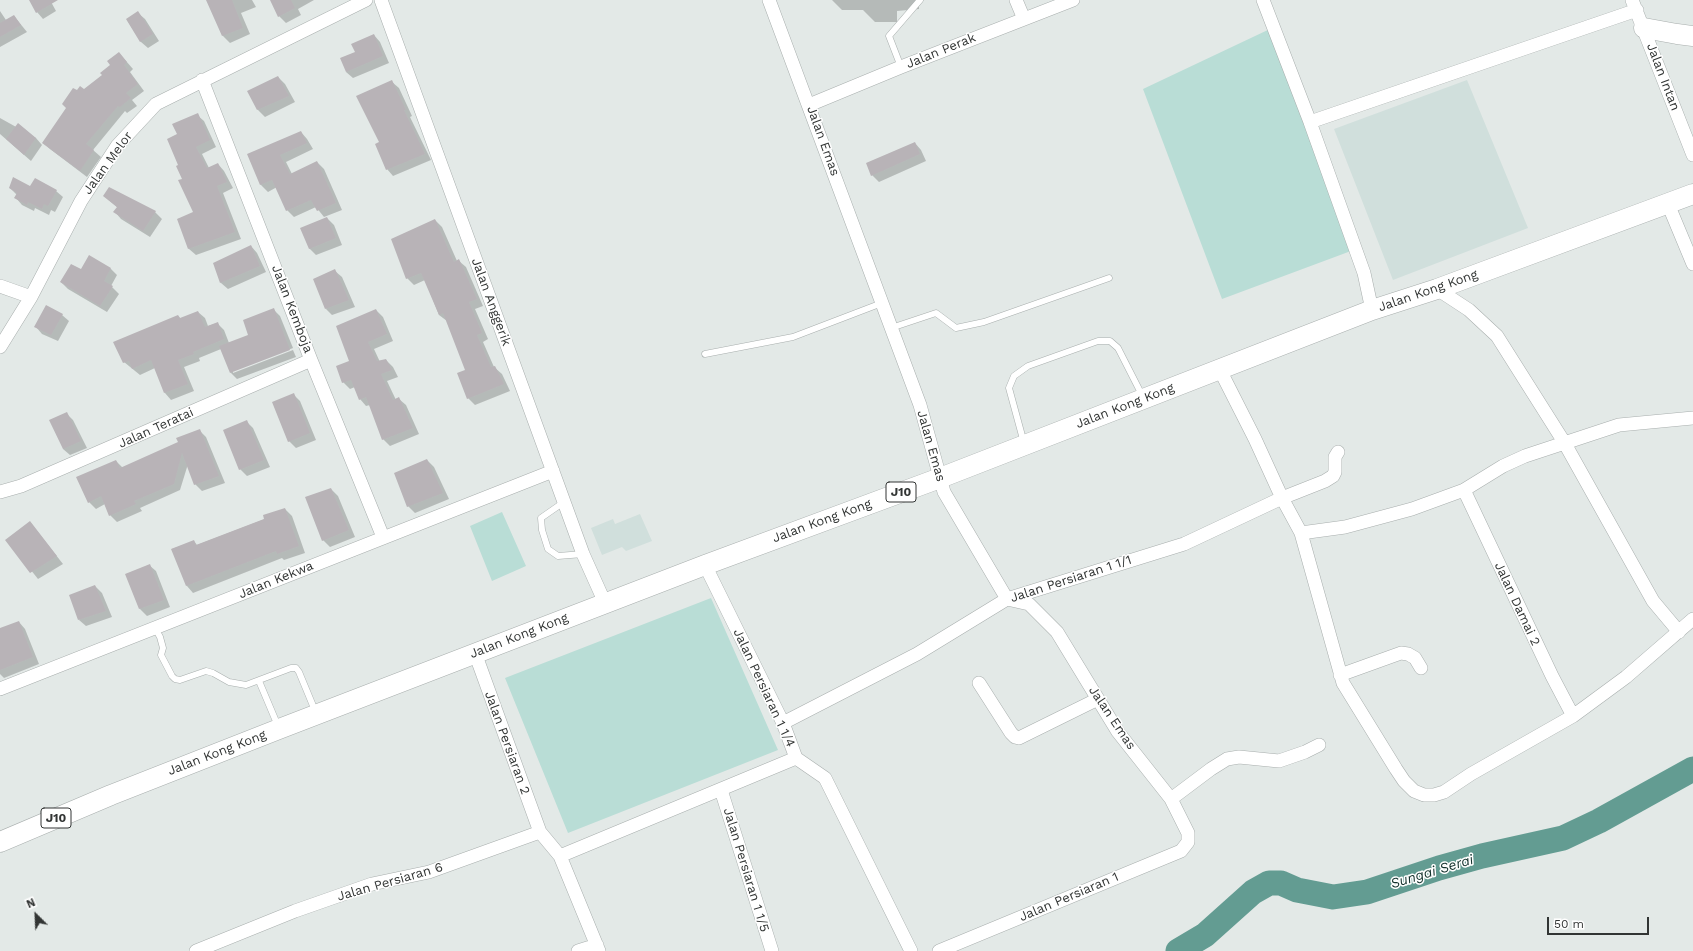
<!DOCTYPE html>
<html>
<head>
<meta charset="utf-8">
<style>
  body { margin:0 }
  #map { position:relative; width:1693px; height:951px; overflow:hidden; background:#e3e9e7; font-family:"Work Sans",sans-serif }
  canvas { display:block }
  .north { position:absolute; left:16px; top:895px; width:40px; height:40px; -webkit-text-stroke:3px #fff; paint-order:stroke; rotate:336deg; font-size:11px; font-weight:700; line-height:16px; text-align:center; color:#323534 }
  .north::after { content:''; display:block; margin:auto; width:14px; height:18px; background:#323534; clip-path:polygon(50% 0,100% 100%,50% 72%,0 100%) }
  .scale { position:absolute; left:1547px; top:917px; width:102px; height:18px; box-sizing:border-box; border:2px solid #323534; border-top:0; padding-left:5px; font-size:12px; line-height:14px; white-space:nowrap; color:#323534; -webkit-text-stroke:3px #fff; paint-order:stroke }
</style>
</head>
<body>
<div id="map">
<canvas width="1693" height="951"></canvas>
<div class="north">N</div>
<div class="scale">50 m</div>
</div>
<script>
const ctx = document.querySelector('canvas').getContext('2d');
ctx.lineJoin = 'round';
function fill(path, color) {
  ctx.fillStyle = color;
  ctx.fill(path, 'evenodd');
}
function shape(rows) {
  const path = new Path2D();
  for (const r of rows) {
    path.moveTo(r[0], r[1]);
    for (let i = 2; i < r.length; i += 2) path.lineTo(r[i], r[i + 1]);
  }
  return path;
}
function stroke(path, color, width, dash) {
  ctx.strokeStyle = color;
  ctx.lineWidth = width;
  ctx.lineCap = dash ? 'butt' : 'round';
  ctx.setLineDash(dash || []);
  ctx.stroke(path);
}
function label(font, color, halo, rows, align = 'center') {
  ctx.font = font + ' "Work Sans",sans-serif';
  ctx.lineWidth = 3;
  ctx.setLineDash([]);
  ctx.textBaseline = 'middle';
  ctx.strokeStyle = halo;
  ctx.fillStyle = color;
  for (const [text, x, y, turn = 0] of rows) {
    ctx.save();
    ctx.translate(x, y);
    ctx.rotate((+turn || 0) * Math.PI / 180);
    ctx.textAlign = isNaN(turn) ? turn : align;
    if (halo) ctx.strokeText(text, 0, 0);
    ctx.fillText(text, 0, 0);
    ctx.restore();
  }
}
fill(shape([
  [1467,80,1528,228,1393,280,1334,129],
  [640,514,652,541,626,551,622,547,602,555,591,528,613,519,615,524]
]), '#d0dfdc');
fill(shape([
  [1272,28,1359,248,1222,299,1143,89],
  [502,512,526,566,492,581,470,526],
  [711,598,778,750,568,833,505,678]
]), '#b9ddd6');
fill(shape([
  [30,0,50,0,56,11,43,19,37,12],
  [208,0,252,0,256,7,241,13,250,34,230,43,223,36],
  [271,0,314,0,298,9,301,15,286,23,279,16],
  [832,0,919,0,919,9,897,11,897,22,875,22,863,10,842,10],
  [0,11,6,20,14,16,27,32,0,47],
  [138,13,145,19,159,41,148,48,141,42,127,20],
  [374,35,380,42,389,63,353,78,346,72,357,53],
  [119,53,133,69,130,72,144,91,132,100,137,106,127,113,125,111,93,150,101,157,87,177,50,149,44,143,77,92,84,90,104,76],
  [278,77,285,84,295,102,265,117,258,110,249,92],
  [392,82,399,88,412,116,410,117,431,160,393,176,387,169,380,143],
  [197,115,204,121,216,147,202,154,209,168,218,164,224,171,233,188,223,193,241,239,196,255,189,249,178,219,194,213,179,166,178,134],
  [0,118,36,138,42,145,31,161,0,134],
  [301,132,307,139,313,149,286,162,292,174,317,162,324,169,342,210,324,217,316,207,294,217,287,210,277,187,268,192,261,185,248,155],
  [915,143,921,150,926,161,879,182,872,175],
  [10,188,30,188,56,191,63,197,55,212,51,210,49,215,35,208,34,211,22,205,16,198,17,195],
  [104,196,155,212,162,219,150,237,121,219,115,212,118,208],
  [327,218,334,225,342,245,316,255,309,248],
  [435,220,442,227,457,261,459,261,466,267,483,306,475,309,488,339,483,342,494,367,502,374,510,391,475,405,468,398,467,371,447,321,439,315,425,280,414,285,407,278],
  [251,246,257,253,266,272,228,289,221,283,214,264],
  [89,257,111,269,117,275,111,286,119,294,107,312,68,289,61,282,81,271],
  [335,271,342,277,355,307,332,315,326,309],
  [274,310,280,316,293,348,233,371,233,373,293,350,296,357,237,379,231,373,221,349,199,358,200,361,184,367,194,391,171,400,165,393,155,368,140,375,124,362,178,316,181,319,198,312,205,318,208,326,217,323,224,330,229,343,250,335],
  [376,310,383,317,393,341,374,349,380,362,386,360,393,367,398,377,387,381,396,400,399,399,406,405,419,434,390,446,383,439,370,405,366,406,360,399,355,387,350,389,343,382,350,361],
  [62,315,69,321,58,341,42,334,36,327],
  [293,394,300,401,316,440,296,448,289,441],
  [66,413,73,420,87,448,70,455,63,449],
  [246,421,253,428,270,467,247,476,240,469],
  [199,430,206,437,225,483,202,491,195,484,188,464,180,490,140,508,142,511,117,522,110,515,105,504,96,509,89,502,116,461,123,468,179,443],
  [427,460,434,467,449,499,415,513,408,506],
  [331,489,338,496,355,537,330,547,323,540],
  [285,509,292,516,305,553,284,560,282,558,193,593,187,586,172,549,194,541,197,545,265,519],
  [30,522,63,564,38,579,7,540],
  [149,565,156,571,170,607,147,616,140,609,126,575],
  [95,586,102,593,112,617,86,626,79,620],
  [19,622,25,629,39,664,4,678,0,674,0,629]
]), '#0003');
stroke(shape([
  [1178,951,1205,935,1253,892,1269,883,1281,883,1297,890,1333,897,1367,892,1439,868,1482,856,1563,838,1599,821,1693,769]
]), '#639c92', 25);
fill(shape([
  [29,0,58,0,36,13],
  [206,0,232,0,243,28,222,36],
  [270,0,291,0,295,8,278,17],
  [138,11,153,34,140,42,126,19],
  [14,15,21,25,0,37,0,23],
  [374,34,383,56,346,72,340,58,355,52,351,44],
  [119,52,127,62,124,65,138,84,126,93,131,98,120,107,118,106,86,144,94,150,80,171,42,143,66,108,62,104,73,88,77,90,80,86,84,89,102,75,100,73,110,65,107,61],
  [278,76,289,96,257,110,247,91],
  [392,80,406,110,404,110,425,154,386,170,375,144,379,142,356,96],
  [198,113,210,140,196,147,207,168,218,163,227,182,217,186,235,232,188,249,177,219,193,212,178,180,182,179,176,166,178,165,167,139,177,134,172,124],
  [18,123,36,138,24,155,6,139],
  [301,131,307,143,280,155,290,174,317,161,336,203,317,211,311,200,286,211,272,180,260,185,247,154],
  [915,142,920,154,871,176,866,163],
  [13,177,30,186,35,178,57,190,48,206,44,204,42,209,28,202,27,205,14,198,17,193,9,188],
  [109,187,156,211,143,231,113,212,117,207,103,196],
  [327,217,336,238,309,249,300,228],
  [435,219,454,262,459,259,477,299,469,302,482,333,477,335,491,367,495,366,504,384,467,399,457,373,465,370,443,313,439,315,421,273,406,279,391,239],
  [251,245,260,266,220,283,213,263],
  [89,255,111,268,104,281,113,286,100,306,60,282,71,264,81,269],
  [335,269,349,300,325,309,313,279],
  [46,305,63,314,51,335,34,327],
  [274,308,290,350,230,373,219,346,248,335,243,320],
  [376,309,387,334,368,342,377,361,386,359,392,370,381,374,393,400,399,397,413,428,382,440,366,397,359,400,351,380,342,383,336,366,349,361,336,326],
  [198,311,205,327,218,322,224,339,193,352,194,354,178,360,188,384,164,393,151,360,132,369,129,361,123,363,113,342,178,315,180,318],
  [294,393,310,433,288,442,272,402],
  [67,412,81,441,63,449,49,420],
  [247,420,264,460,239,470,223,430],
  [200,429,219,476,194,485,182,453,174,484,134,501,136,504,109,516,101,496,88,503,76,477,116,460,120,468,178,442,176,438],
  [427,459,443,493,407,507,394,473],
  [331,488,349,530,322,541,305,497],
  [285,508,299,546,277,554,276,551,186,586,171,549,194,540,196,545,264,519,263,515],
  [30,521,57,556,30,573,5,540],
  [150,564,164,600,139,609,125,574],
  [95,585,106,611,78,620,69,595],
  [19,621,33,657,0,670,0,628]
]), '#b8b3b7');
const lane = shape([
  [901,67,889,36,920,0],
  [891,328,936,313,956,328,984,322,1109,278],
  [705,354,793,337,882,303],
  [1024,443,1009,388,1014,376,1028,366,1098,341,1110,341,1118,348,1143,397],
  [564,502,541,518,542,530,548,549,558,556,583,554],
  [155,628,160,637,163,648,161,655,172,676,175,679,180,680,206,671,213,673,229,682,246,685,291,668,296,668,299,672,316,713],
  [259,681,278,726]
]);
const street = shape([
  [381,0,583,554,605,603],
  [769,0,920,405,944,492,1007,599,1029,604,1057,632,1118,732,1171,799,1188,833,1188,842,1181,851,939,951],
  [1016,0,1024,19],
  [1263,0,1310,122,1364,273,1372,310],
  [1632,0,1693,155],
  [202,80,311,360,383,537],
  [809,105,901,67,1073,0],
  [1310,122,1637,10],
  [1668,204,1693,264],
  [0,286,31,297],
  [1437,289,1469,310,1497,336,1564,442,1653,601,1679,632],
  [0,347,31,297,81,201,117,146,156,104,366,0],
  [1220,370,1255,439,1282,498,1301,533,1343,683,1396,769,1404,781,1414,791,1424,795,1434,795,1444,792,1471,774,1573,716,1626,677,1693,619],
  [1464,490,1552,676,1573,716],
  [0,492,21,486,311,360],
  [1301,533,1345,527,1412,509,1464,490,1503,466,1525,456,1619,425,1693,418],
  [705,565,783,723,796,758,825,778,911,951],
  [475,653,540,832,560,856,599,951],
  [1340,675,1401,653,1408,654,1415,658,1421,668],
  [979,683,1011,733,1015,737,1019,738,1098,699],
  [0,689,553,471],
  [783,723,917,654,1007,599,1184,544,1282,498,1325,481,1333,476,1335,472,1335,457,1338,452],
  [721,790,772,951],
  [1171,799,1211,769,1227,759,1239,757,1279,761,1305,752,1319,745],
  [560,856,796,758],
  [196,951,295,911,372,884,429,872,540,832],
  [578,951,597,945]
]);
const primary = shape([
  [1644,28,1677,34,1693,36],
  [0,842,111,795,279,729,705,565,940,478,1372,310,1437,289,1693,194]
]);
stroke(lane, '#a8aead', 7);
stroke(street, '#a8aead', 14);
stroke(primary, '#a8aead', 21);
stroke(lane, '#fff', 6);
stroke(street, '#fff', 13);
stroke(primary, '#fff', 20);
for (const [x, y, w] of [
  [901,492,30],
  [56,818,30]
]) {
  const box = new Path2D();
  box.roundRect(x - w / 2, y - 10, w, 20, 3);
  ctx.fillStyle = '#fff';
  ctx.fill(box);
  stroke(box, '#323534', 1);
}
label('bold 12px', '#323534', null, [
  ["J10",901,492],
  ["J10",56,818]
]);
label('13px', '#323534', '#fff', [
  ["Jalan Perak",941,51,-22],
  ["Jalan Intan",1663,77,69],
  ["Jalan Emas",823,141,70],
  ["Jalan Melor",108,163,-54],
  ["Jalan Kong Kong",1428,291,-19],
  ["Jalan Anggerik",491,302,70],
  ["Jalan Kemboja",292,309,69],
  ["Jalan Kong Kong",1125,406,-21],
  ["Jalan Teratai",156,428,-24],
  ["Jalan Emas",931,446,74],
  ["Jalan Kong Kong",822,521,-20],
  ["Jalan Persiaran 1 1/1",1071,579,-18],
  ["Jalan Kekwa",276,580,-22],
  ["Jalan Damai 2",1517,604,65],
  ["Jalan Kong Kong",519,636,-21],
  ["Jalan Persiaran 1 1/4",764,688,65],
  ["Jalan Emas",1112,718,56],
  ["Jalan Persiaran 2",507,743,70],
  ["Jalan Kong Kong",217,753,-21],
  ["Jalan Persiaran 1 1/5",746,870,73],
  ["Jalan Persiaran 6",390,882,-16],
  ["Jalan Persiaran 1",1069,897,-23]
]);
label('italic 14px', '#13312c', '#fff', [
  ["Sungai Serai",1432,872,-17]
]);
</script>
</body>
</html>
